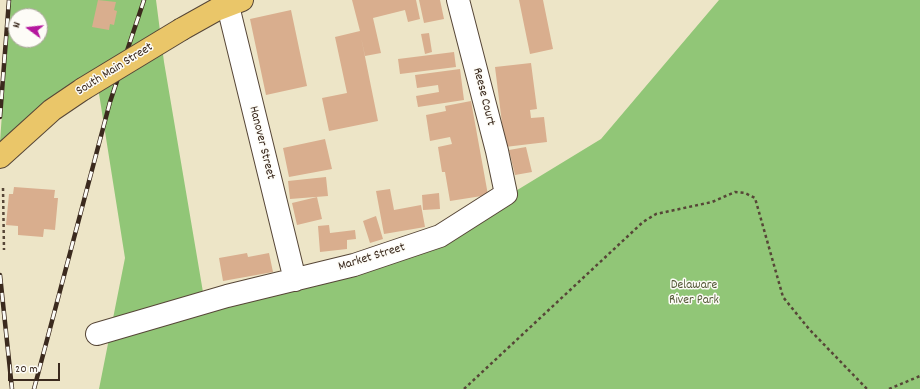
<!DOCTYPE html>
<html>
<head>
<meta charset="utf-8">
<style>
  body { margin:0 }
  #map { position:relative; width:920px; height:389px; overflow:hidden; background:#ede5c7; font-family:Dekko,sans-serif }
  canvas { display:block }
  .north { position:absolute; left:8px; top:8px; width:40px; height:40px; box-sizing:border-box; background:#fdfcf7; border:1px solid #afa8a0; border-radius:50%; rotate:285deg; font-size:11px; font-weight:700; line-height:16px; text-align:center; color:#3b2a1e }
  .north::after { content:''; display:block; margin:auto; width:14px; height:18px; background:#b5179e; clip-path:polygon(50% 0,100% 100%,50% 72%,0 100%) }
  .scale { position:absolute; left:8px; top:363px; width:52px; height:18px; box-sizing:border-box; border:2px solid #3b2a1e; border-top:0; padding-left:5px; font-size:12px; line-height:14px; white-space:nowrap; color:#3b2a1e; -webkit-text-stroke:3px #fdfcf7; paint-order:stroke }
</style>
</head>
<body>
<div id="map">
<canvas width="920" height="389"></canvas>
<div class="north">N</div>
<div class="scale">20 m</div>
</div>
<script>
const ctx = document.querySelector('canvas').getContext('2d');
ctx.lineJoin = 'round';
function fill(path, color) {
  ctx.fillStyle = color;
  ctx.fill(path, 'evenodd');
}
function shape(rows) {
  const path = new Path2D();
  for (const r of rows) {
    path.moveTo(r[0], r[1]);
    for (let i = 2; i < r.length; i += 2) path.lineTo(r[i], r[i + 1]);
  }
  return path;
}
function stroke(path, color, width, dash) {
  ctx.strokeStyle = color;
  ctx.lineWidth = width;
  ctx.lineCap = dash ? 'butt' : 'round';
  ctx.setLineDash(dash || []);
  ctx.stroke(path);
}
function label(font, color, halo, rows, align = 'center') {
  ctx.font = font + ' Dekko,sans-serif';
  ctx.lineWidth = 3;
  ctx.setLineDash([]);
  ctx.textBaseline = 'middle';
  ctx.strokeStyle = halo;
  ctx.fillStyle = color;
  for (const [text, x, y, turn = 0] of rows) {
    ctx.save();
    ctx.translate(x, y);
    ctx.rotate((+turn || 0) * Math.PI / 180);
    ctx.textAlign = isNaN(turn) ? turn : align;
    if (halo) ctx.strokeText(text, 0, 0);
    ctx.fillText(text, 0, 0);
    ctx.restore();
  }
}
fill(shape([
  [10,0,156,0,164,62,205,304,450,231,601,139,719,0,920,0,920,389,99,389,125,258,97,81,0,142],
  [16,16,40,16,40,40,16,40]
]), '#91c677');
fill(shape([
  [98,0,116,2,114,10,117,11,114,25,110,24,109,30,92,27],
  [352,0,416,0,420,19,408,22,405,10,373,18,381,53,365,56,361,37,378,121,329,131,322,98,347,93,335,37,360,31],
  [419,0,440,0,444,19,424,23],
  [519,0,543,0,553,49,530,54],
  [291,10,307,86,266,95,250,19],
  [429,33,432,52,425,54,421,34],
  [454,52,456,67,400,74,398,59],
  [531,63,537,109,530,110,531,118,544,117,547,142,505,147,495,67],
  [460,69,464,100,418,107,416,96,439,92,438,85,417,88,415,75],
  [471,101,488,195,450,201,445,172,442,172,438,147,452,144,450,137,430,141,426,115,446,111,445,106],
  [325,139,332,169,289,177,283,148],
  [526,147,532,172,515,175,509,150],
  [326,177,328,196,290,199,288,181],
  [14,187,55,190,54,198,58,198,55,230,44,229,43,237,18,235,18,226,6,225,9,194,13,194],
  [390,189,394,210,421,205,425,227,384,234,376,191],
  [439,193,440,209,423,210,422,195],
  [317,197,322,219,297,225,292,203],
  [376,216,383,239,370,243,363,221],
  [329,225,330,233,355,230,356,239,347,240,347,249,320,252,318,226],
  [247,253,248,257,269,253,273,272,223,281,219,258]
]), '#d9ae8e');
const minor = shape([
  [228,6,295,280],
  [97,334,227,296,354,265,440,236,506,194,497,151,458,0]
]);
const major = shape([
  [182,29,216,10,242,0],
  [0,157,52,110,83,89]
]);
stroke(minor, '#564637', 24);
stroke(major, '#564637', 24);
stroke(shape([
  [3,188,4,250],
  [464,389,643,222,656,214,712,202,735,192,745,193,755,198,783,297,809,329,867,389],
  [889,389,920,376]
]), '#564637', 2.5, [3, 3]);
stroke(minor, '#fff', 22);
stroke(major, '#eac669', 22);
const rail = shape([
  [0,117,9,0],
  [0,275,12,389],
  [34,389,110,102,144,0]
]);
stroke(rail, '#3b2a1e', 4.5);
stroke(rail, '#fdfcf7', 3, [9]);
const majorBridge = shape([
  [83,89,182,29]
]);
stroke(majorBridge, '#564637', 24, []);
stroke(majorBridge, '#eac669', 22);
label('13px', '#3b2a1e', '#fdfcf7', [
  ["South Main Street",115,70,-32],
  ["Reese Court",483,97,76],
  ["Hanover Street",261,143,76],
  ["Market Street",372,258,-17]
]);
label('13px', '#555939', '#fdfcf7', [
  ["Delaware",694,286],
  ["River Park",694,301]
]);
</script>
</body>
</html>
